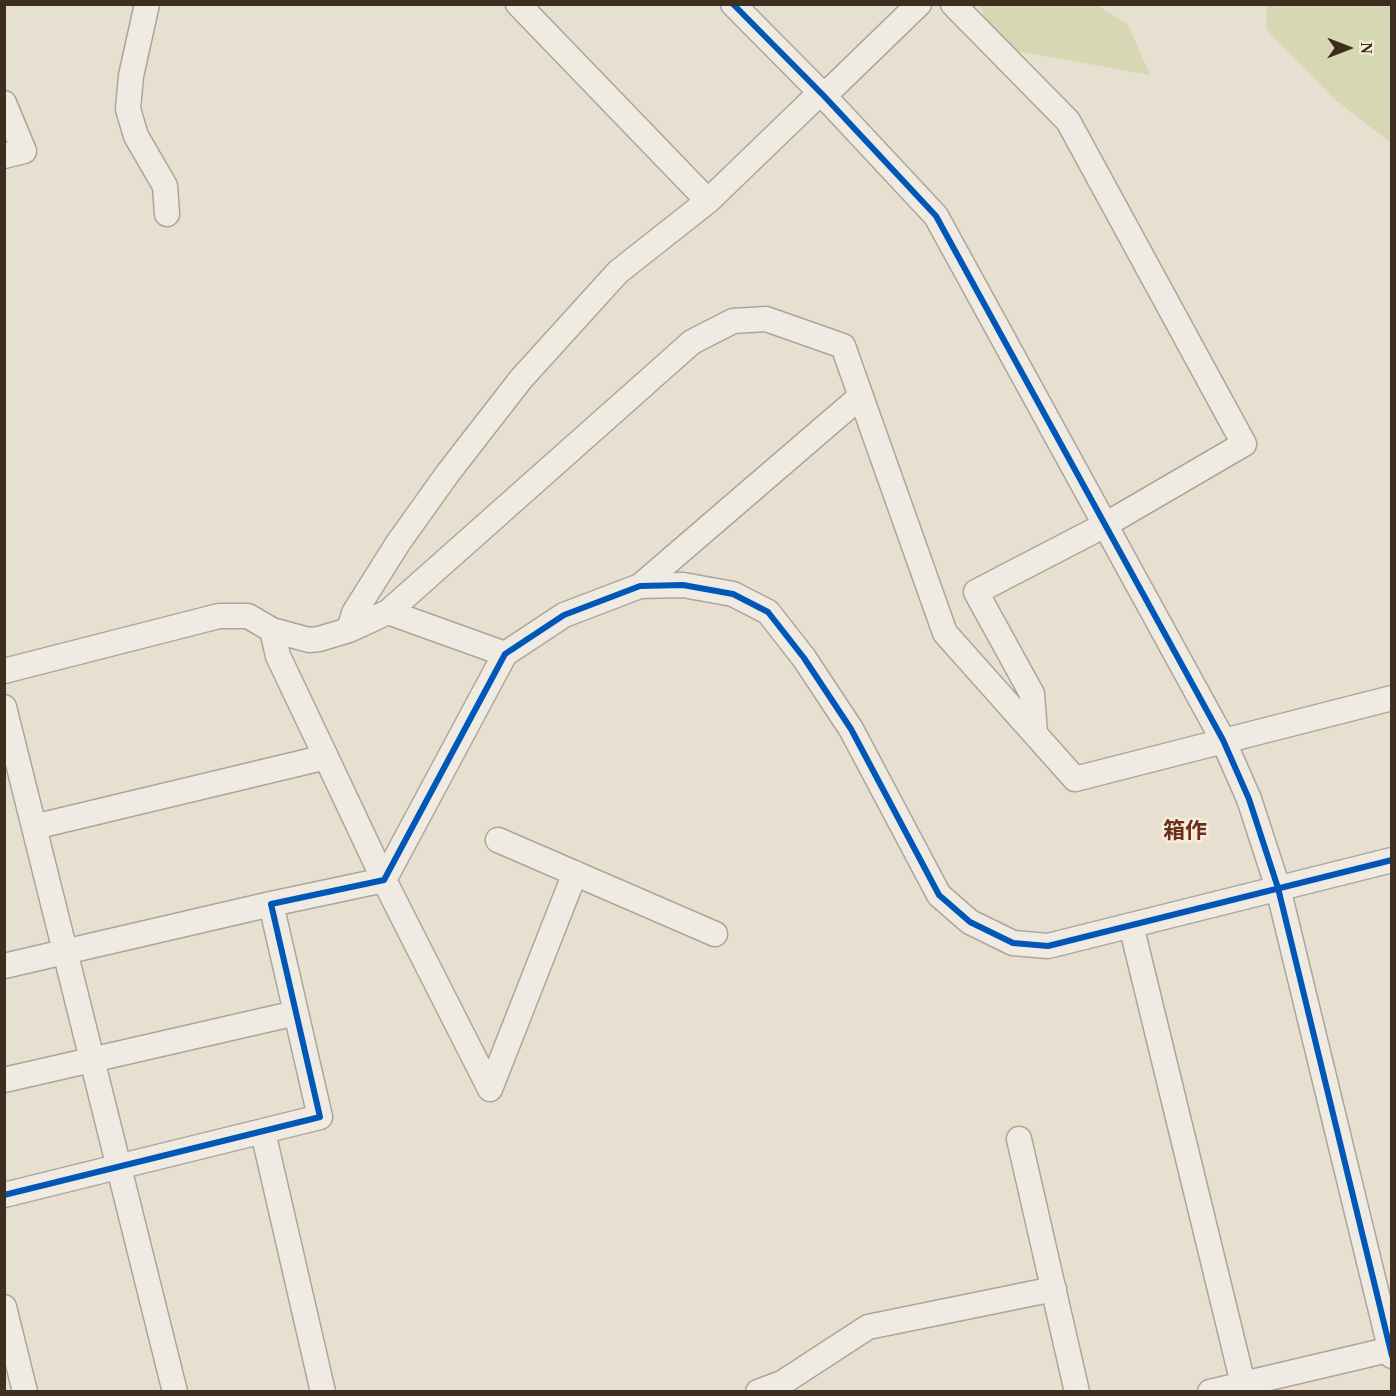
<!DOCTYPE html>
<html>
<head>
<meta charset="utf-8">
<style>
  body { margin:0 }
  #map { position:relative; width:1396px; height:1396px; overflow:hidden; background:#e7e0d1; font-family:"Times New Roman",serif }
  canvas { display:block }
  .frame { position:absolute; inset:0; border:6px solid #3d2e20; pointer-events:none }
  .north { position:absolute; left:1318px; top:18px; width:60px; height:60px; -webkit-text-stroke:4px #f7eed8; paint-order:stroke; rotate:90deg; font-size:16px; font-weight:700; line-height:24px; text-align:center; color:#3d2e20 }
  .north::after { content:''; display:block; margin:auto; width:21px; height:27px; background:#3d2e20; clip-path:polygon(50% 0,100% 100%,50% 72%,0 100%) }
</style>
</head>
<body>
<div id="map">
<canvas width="1396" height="1396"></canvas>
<div class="frame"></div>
<div class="north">N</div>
</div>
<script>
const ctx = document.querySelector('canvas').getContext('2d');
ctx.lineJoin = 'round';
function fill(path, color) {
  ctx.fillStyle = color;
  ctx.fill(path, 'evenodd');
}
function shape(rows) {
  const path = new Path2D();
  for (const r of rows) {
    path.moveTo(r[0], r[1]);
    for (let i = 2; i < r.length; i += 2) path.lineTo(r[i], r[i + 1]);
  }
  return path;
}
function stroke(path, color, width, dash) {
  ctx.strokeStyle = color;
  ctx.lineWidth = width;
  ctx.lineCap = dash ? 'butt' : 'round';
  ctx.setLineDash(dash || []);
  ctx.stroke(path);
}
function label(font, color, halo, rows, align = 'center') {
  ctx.font = font + ' "Times New Roman","Noto Sans JP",serif';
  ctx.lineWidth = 5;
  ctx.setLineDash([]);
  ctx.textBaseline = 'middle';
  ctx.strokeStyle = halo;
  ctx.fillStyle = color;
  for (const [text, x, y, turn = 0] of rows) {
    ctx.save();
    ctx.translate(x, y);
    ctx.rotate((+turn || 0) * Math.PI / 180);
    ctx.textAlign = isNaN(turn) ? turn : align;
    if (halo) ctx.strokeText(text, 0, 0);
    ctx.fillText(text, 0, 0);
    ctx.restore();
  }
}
fill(shape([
  [980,5,1097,5,1128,25,1150,75,995,47],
  [1267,5,1391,5,1391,143,1333,98,1266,29]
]), '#d6d7b3');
const minor = shape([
  [147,4,131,76,128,109,136,136,165,186,167,214],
  [518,4,708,201],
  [733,4,824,96,936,216,1223,740,1249,799,1278,888,1392,1356],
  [953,4,1068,121,1244,444,1105,525,976,592,1032,694,1035,734],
  [824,96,919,4],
  [4,103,24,151,4,156],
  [640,586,861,396],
  [388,612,505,654],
  [272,630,278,656,326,757,384,880,490,1089,575,873],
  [349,630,354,613,398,543,448,473,521,379,618,272,708,201,820,93],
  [4,671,219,616,248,616,272,630,309,640,319,639,349,630,388,612,692,342,733,321,766,319,843,346,945,633,1075,779,1392,698],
  [4,707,175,1392],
  [34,827,326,757],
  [498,840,715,934],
  [1131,925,1245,1392],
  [4,966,271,904],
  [4,1080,296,1013],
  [263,1132,323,1392],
  [1019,1139,1077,1392],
  [4,1195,320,1117,271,904,384,880,505,654,564,615,640,586,683,585,733,594,768,612,804,658,851,729,939,895,970,922,1013,943,1048,946,1392,860],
  [4,1307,25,1392],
  [758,1392,782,1383,868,1327,1054,1289],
  [1210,1392,1392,1349]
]);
stroke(minor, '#ada599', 27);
stroke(minor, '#efebe3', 24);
stroke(shape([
  [733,4,824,96,936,216,1223,740,1249,799,1278,888,1392,1356],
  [4,1195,320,1117,271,904,384,880,505,654,564,615,640,586,683,585,733,594,768,612,804,658,851,729,939,895,970,922,1013,943,1048,946,1392,860]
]), '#0057b8', 6);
label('bold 22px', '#6b2e1e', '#f7eed8', [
  ["箱作",1185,832]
]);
</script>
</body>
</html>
